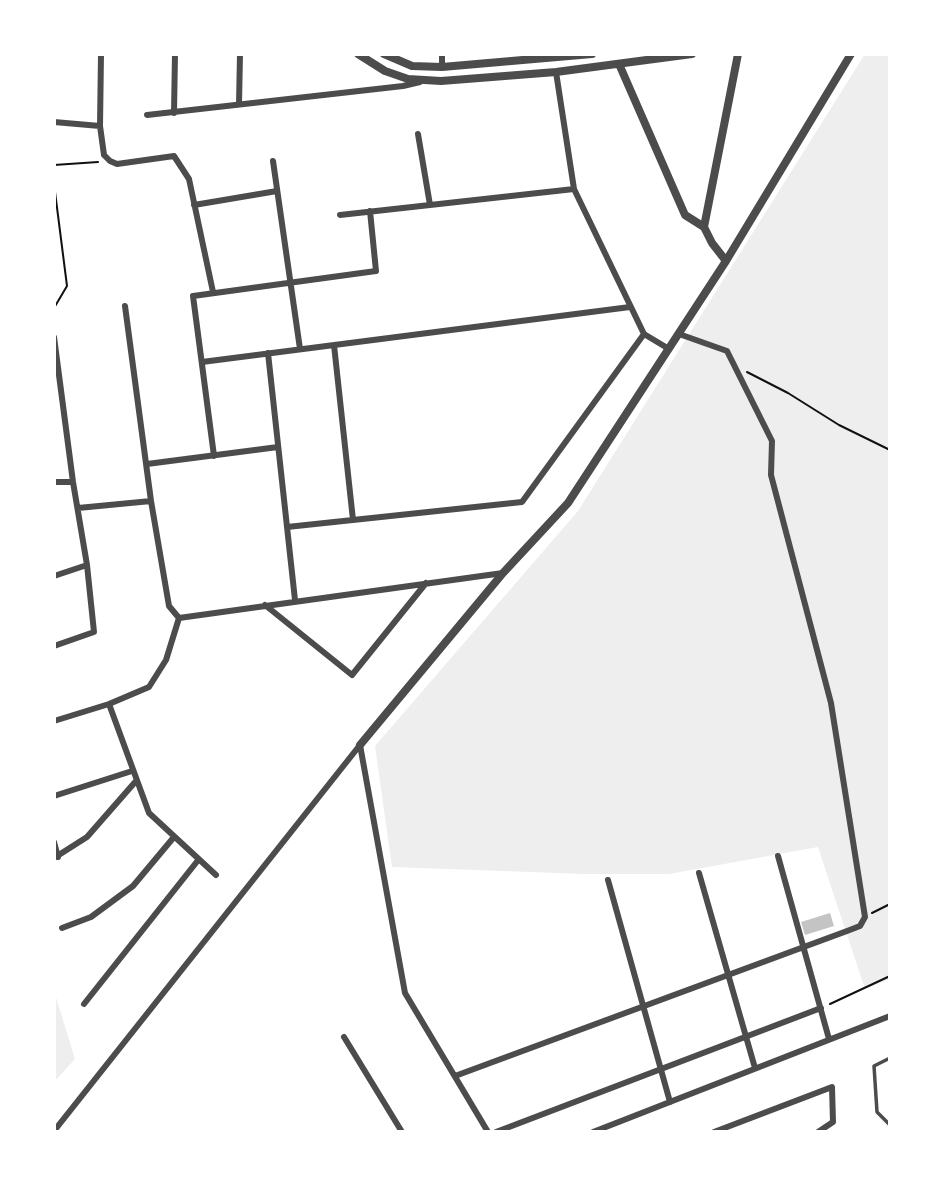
<!DOCTYPE html>
<html>
<head>
<meta charset="utf-8">
<style>
  body { margin:0 }
  #map { position:relative; width:944px; height:1186px; overflow:hidden; background:#fff; font-family:Arial,sans-serif }
  canvas { display:block }
  .frame { position:absolute; inset:0; border:56px solid #fff; pointer-events:none }
</style>
</head>
<body>
<div id="map">
<canvas width="944" height="1186"></canvas>
<div class="frame"></div>
</div>
<script>
const ctx = document.querySelector('canvas').getContext('2d');
ctx.lineJoin = 'round';
function fill(path, color) {
  ctx.fillStyle = color;
  ctx.fill(path, 'evenodd');
}
function shape(rows) {
  const path = new Path2D();
  for (const r of rows) {
    path.moveTo(r[0], r[1]);
    for (let i = 2; i < r.length; i += 2) path.lineTo(r[i], r[i + 1]);
  }
  return path;
}
function stroke(path, color, width, dash) {
  ctx.strokeStyle = color;
  ctx.lineWidth = width;
  ctx.lineCap = dash ? 'butt' : 'round';
  ctx.setLineDash(dash || []);
  ctx.stroke(path);
}
fill(shape([
  [865,54,890,54,890,979,865,989,818,847,669,874,585,874,392,867,375,746,578,511],
  [54,991,75,1059,54,1082]
]), '#eee');
fill(shape([
  [830,913,834,926,805,935,801,922]
]), '#c4c4c4');
stroke(shape([
  [54,165,98,162],
  [54,184,67,286,54,308],
  [747,372,788,393,839,425,890,450],
  [872,913,890,904],
  [830,1004,890,976]
]), '#111', 2);
stroke(shape([
  [890,1058,874,1066,877,1112,890,1125]
]), '#4c4c4c', 3.5);
stroke(shape([
  [101,54,100,126,104,155,110,161,117,164,174,156,189,179,213,292],
  [442,54,442,67],
  [556,72,574,189,644,334,669,349],
  [239,104,240,54],
  [174,113,175,54],
  [147,115,403,86,420,82],
  [54,122,100,126],
  [418,134,430,205],
  [273,161,300,349],
  [194,205,277,191],
  [340,215,574,189],
  [125,306,151,501,169,606,179,618],
  [54,337,73,482,87,565,94,632,54,646],
  [334,345,353,520],
  [268,353,295,600],
  [202,362,630,307],
  [214,456,193,296,376,271,370,211],
  [147,464,278,447],
  [54,482,73,482],
  [78,508,151,501],
  [287,527,522,502,644,334],
  [54,576,87,565],
  [265,605,352,675,426,583],
  [109,704,149,813,216,875],
  [54,721,109,704,149,687,166,660,179,618,503,573],
  [360,745,405,993,488,1132],
  [54,796,132,771],
  [54,842,58,857],
  [778,856,829,1039],
  [54,858,87,837,136,781],
  [699,873,755,1068],
  [608,880,670,1102],
  [62,928,91,917,133,886,174,837],
  [84,1004,199,859],
  [344,1037,402,1132],
  [455,1076,847,931,860,926,865,917,831,703,771,475,772,441,727,351,679,334],
  [54,1131,360,745],
  [496,1132,821,1008],
  [593,1132,890,1016],
  [714,1132,832,1087,833,1122,818,1132]
]), '#4c4c4c', 6);
stroke(shape([
  [358,54,385,71,408,79,441,81,556,72,692,54],
  [384,54,412,66,442,67,592,54],
  [619,64,685,215,704,227],
  [726,261,712,243,704,227,738,54],
  [360,745,503,573,568,503,726,261,851,54]
]), '#4c4c4c', 8);
</script>
</body>
</html>
